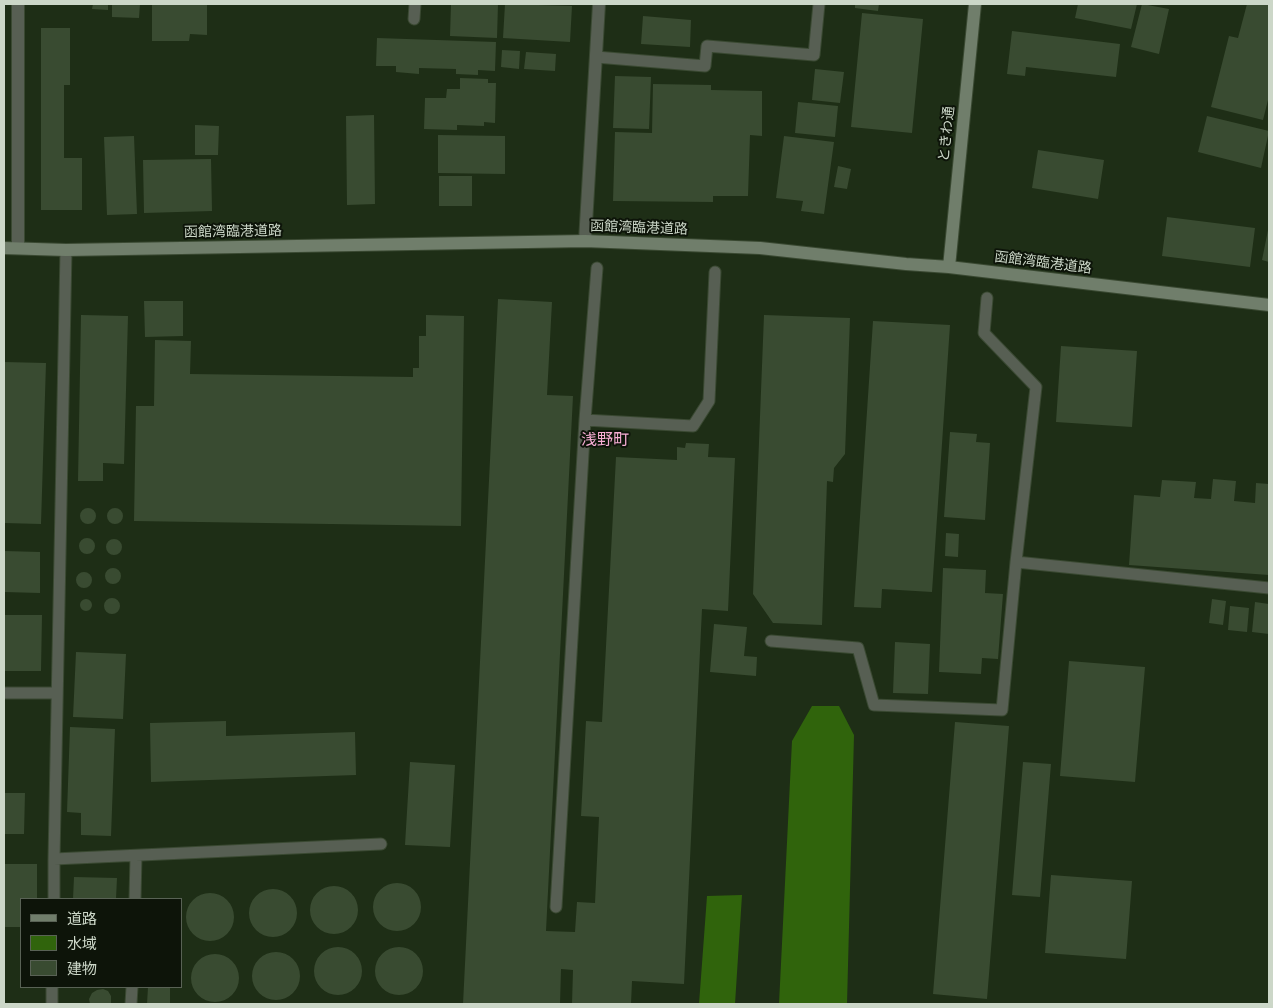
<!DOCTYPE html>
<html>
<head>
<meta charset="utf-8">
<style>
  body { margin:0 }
  #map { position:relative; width:1273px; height:1008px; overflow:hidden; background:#1e2e16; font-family:"Fira Sans","Noto Sans JP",sans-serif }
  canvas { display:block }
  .frame { position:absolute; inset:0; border:5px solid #ccd7c8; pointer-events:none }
  .legend { position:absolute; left:20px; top:898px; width:162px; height:90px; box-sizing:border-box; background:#0d1409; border:1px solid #596255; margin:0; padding:6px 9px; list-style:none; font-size:15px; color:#ccd7c8 }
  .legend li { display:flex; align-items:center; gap:10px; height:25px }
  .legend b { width:25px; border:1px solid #596255 }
</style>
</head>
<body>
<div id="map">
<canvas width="1273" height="1008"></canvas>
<div class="frame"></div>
<ul class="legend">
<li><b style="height:6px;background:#707e6b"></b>道路</li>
<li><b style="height:14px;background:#30640c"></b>水域</li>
<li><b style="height:14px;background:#394b31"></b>建物</li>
</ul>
</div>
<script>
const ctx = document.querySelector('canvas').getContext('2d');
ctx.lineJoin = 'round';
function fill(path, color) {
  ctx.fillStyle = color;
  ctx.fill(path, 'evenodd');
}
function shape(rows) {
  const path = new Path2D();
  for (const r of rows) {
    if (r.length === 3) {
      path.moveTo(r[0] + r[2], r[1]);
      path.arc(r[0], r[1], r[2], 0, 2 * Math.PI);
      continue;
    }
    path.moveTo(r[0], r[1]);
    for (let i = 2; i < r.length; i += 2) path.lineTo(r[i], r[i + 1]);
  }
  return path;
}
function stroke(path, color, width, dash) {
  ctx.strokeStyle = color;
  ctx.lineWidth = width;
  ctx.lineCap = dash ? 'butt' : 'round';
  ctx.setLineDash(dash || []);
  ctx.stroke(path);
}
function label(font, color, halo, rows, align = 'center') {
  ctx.font = font + ' "Fira Sans","Noto Sans JP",sans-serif';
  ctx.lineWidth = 4;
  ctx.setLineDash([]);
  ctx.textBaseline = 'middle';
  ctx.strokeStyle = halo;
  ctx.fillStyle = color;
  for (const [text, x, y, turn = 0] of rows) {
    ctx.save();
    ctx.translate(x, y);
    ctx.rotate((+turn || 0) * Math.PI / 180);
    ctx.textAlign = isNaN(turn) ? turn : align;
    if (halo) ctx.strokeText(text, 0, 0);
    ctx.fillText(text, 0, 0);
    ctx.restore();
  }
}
fill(shape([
  [812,706,839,706,854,735,847,1004,779,1004,792,741],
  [742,895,735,1004,699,1004,707,896]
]), '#30640c');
fill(shape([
  [93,4,108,4,108,10,92,9],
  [112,4,140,4,139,18,112,17],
  [152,4,207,4,207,35,190,34,189,41,152,41],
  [451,4,498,4,497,38,450,36],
  [505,4,572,6,570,42,503,38],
  [855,4,879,4,878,11,855,8],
  [1078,4,1137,4,1131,29,1075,18],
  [1142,4,1169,9,1159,54,1131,47],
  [1247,4,1269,4,1269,96,1263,120,1211,107,1229,36,1238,38],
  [862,13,923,19,912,133,851,127],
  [643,16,691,20,690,47,641,44],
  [41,28,70,28,70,85,64,85,64,158,82,158,82,210,41,210],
  [1012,31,1120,44,1116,77,1026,67,1025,76,1007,74],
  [377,38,496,42,495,71,478,70,478,75,456,74,456,69,419,68,419,74,396,72,396,66,376,66],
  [502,50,520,51,519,69,501,67],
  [526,52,556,54,555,71,524,69],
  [815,69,844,72,840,103,812,100],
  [615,76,651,77,649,129,613,128],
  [460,78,488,79,488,83,496,83,495,123,484,122,484,126,457,125,457,130,424,129,425,98,446,98,447,89,460,89],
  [653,84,711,85,711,90,762,91,762,136,750,135,748,196,713,196,713,202,613,201,615,132,652,133],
  [798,102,838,106,835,137,795,133],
  [374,115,375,204,347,205,346,116],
  [1207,116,1269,131,1261,168,1198,152],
  [195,125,219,126,218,155,195,155],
  [438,135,505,136,505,174,438,173],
  [134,136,137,214,107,215,104,137],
  [784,136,834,142,824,214,801,211,803,201,776,198],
  [1038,150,1104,160,1098,199,1032,188],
  [211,159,212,211,144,213,143,160],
  [838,166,851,169,847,189,834,187],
  [439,176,472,176,472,206,439,206],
  [1167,217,1255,228,1250,267,1162,256],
  [1268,230,1269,230,1269,262,1262,260],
  [498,299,552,302,547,395,573,396,546,931,575,932,577,902,595,903,599,817,581,816,586,721,602,722,616,457,677,460,677,447,685,448,686,443,709,444,708,457,735,458,728,611,702,609,684,984,632,981,631,1004,572,1004,573,970,561,969,560,1004,463,1004],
  [144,301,183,301,183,336,145,337],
  [81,315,128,316,124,464,103,463,103,481,78,481],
  [426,315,464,316,461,526,134,521,136,406,154,406,155,340,191,341,190,374,413,377,413,368,419,368,419,336,426,336],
  [764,315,850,318,845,454,834,468,833,482,827,481,822,625,773,623,753,594],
  [873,321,950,325,932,592,882,589,881,608,854,607],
  [1061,346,1137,351,1132,427,1056,422],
  [4,362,46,363,41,524,4,523],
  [950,432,977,434,976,442,990,443,985,520,944,517],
  [1213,479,1236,481,1234,501,1255,503,1256,483,1269,484,1269,575,1129,565,1134,495,1160,497,1162,480,1196,482,1194,498,1211,499],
  [88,516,8],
  [115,516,8],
  [946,533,959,534,958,557,945,556],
  [87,546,8],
  [114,547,8],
  [4,551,40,552,40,593,4,592],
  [113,576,8],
  [943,568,986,570,985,593,1003,594,998,659,982,658,981,674,939,672],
  [84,580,8],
  [112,606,8],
  [86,605,6],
  [1212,599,1226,601,1223,625,1209,623],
  [1255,602,1269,604,1269,634,1252,632],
  [1230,606,1249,608,1247,632,1228,630],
  [4,615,42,615,41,671,4,671],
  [714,624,747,627,744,656,757,657,756,676,710,672],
  [895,642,930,644,928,694,893,693],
  [76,652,126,654,123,719,73,717],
  [1069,661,1145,667,1135,782,1060,776],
  [226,721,226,736,355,732,356,775,151,782,150,723],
  [955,722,1009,726,987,999,933,994],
  [70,727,115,729,111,836,81,835,81,813,67,812],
  [410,762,455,765,450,847,405,845],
  [1023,762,1051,764,1040,897,1012,895],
  [4,793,25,793,24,834,4,834],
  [4,864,37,864,37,899,21,899,21,927,4,927],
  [1051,875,1132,881,1126,959,1045,953],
  [74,877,117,878,116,899,73,899],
  [397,907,24],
  [334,910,24],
  [273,913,24],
  [210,917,24],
  [338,971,24],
  [399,971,24],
  [276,976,24],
  [215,978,24],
  [148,987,170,987,170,1004,147,1004],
  [103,989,108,991,111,996,111,1004,90,1004,89,999,92,993,97,990]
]), '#394b31');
const lane = shape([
  [414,19,415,4],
  [596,57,705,66,707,46,814,55,819,4],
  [66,250,54,859,381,844],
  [597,268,585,420,693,426,709,401,715,272],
  [1016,562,1269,588],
  [771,641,858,648,874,705,1002,710,1016,562,1036,387,984,333,987,298],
  [4,693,57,693],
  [54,899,54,859],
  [135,899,136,856],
  [556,907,585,420],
  [52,1004,52,987],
  [131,1004,132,987]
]);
const street = shape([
  [585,241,599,4],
  [18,248,18,4]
]);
const secondary = shape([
  [4,248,66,250,585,241,760,248,906,264,949,267,1269,305],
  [949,267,975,4]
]);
stroke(lane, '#3a4932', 13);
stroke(street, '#3a4932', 14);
stroke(secondary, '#3a4932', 14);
stroke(lane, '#575f53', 11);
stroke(street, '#575f53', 12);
stroke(secondary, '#707e6b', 12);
label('14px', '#ccd7c8', '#0d1409', [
  ["ときわ通",947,134,-84],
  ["函館湾臨港道路",639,228,2],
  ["函館湾臨港道路",233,232,-1],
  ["函館湾臨港道路",1043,263,7]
]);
label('16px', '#f7add4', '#0d1409', [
  ["浅野町",605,441]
]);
</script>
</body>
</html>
